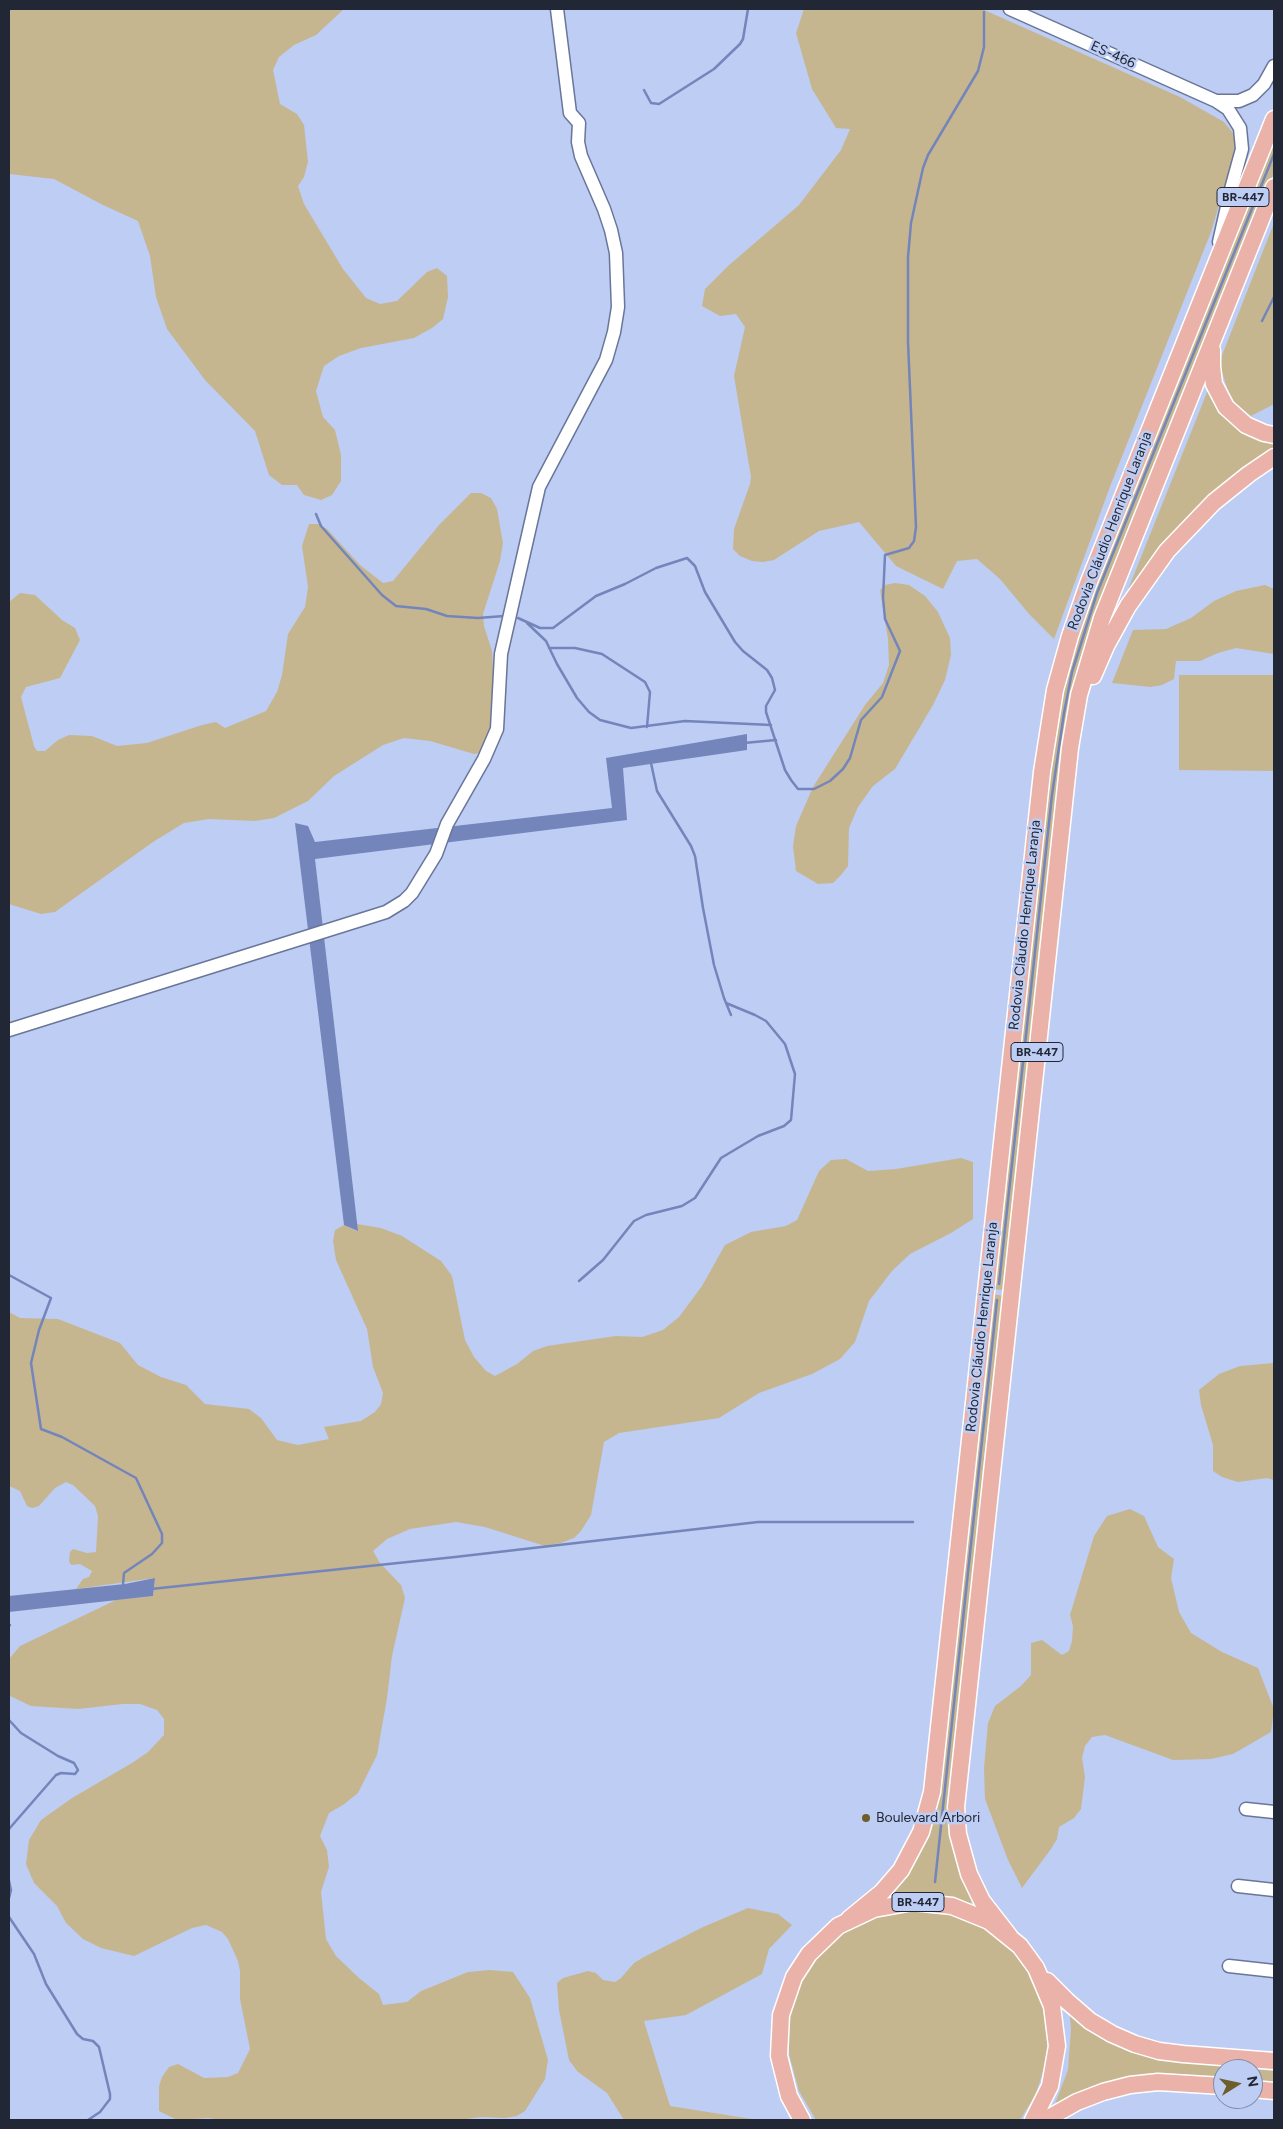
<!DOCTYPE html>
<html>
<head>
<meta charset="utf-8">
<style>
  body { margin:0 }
  #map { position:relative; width:1283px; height:2129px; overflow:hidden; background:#becdf4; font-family:Figtree,sans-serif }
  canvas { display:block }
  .frame { position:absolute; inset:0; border:10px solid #212735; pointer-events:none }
  .north { position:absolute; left:1213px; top:2059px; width:50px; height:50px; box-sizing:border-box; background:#becdf4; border:1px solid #7f8ba8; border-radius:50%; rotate:80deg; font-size:14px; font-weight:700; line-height:20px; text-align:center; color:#212735 }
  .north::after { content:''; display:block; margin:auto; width:18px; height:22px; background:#6f5d2b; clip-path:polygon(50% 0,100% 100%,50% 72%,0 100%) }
</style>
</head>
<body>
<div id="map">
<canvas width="1283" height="2129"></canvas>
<div class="frame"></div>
<div class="north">N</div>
</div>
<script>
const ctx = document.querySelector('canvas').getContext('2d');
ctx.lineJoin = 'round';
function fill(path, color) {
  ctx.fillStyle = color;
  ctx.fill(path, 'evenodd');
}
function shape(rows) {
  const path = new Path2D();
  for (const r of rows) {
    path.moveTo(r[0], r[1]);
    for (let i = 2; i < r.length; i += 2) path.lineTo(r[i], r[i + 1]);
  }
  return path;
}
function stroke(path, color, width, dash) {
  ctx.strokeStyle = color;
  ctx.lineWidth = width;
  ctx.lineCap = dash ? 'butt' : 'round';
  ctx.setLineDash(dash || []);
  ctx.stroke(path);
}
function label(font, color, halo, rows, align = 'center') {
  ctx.font = font + ' Figtree,sans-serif';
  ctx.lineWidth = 5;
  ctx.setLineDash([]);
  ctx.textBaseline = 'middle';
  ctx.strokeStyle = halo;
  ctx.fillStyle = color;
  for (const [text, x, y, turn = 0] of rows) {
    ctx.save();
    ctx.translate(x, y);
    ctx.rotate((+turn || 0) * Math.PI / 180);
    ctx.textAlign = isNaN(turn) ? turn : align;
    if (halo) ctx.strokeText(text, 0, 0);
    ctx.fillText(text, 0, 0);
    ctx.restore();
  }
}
fill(shape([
  [9,9,344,9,316,35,294,45,279,57,273,70,280,104,297,114,304,125,308,162,304,177,298,186,304,204,343,269,366,298,380,304,397,301,427,272,437,268,447,276,448,297,443,319,432,328,414,338,361,348,339,356,324,366,316,391,323,417,335,430,341,455,341,481,332,495,321,500,304,495,297,485,282,485,269,475,255,431,205,380,167,329,156,297,150,256,138,221,103,205,54,179,9,174],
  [804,9,982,9,1180,97,1224,122,1233,133,1236,148,1211,232,1111,484,1054,639,1029,614,1000,579,977,559,957,561,943,589,896,566,859,522,819,531,774,560,763,562,752,561,740,556,733,549,734,529,750,484,751,477,734,376,745,327,736,314,720,316,702,306,705,289,728,266,799,205,841,150,850,129,836,128,812,89,796,33],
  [1274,137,1274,172,1105,592,1088,643,1006,1290,991,1289,1050,745,1074,638],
  [1274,223,1274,404,1251,416,1231,400,1219,363],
  [1210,385,1274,440,1274,450,1206,500,1190,515,1163,544,1121,607],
  [471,493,481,493,491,498,497,509,503,543,500,561,483,614,484,626,492,651,495,704,489,743,484,752,474,754,430,741,404,738,383,745,334,776,308,801,274,818,255,821,209,819,184,823,153,842,55,912,41,914,9,904,9,602,20,593,35,595,62,620,75,628,80,640,60,678,26,687,21,697,34,746,37,751,45,751,58,740,69,735,92,736,117,746,147,743,202,725,216,722,225,728,266,711,277,692,282,675,288,634,305,607,308,587,302,546,309,524,318,524,327,529,360,565,383,583,393,581,439,525],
  [895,583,909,585,925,596,938,612,950,638,951,655,945,680,933,705,895,769,873,786,858,807,849,828,848,866,841,875,833,883,818,884,796,871,793,846,796,826,813,787,865,705,883,683,889,665,888,639,880,590,885,585],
  [1265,585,1274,589,1274,654,1236,648,1218,653,1200,661,1176,661,1174,679,1162,685,1151,687,1112,683,1133,630,1166,629,1191,618,1214,601,1236,591],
  [1179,675,1274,675,1274,771,1179,770],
  [961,1158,973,1162,973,1219,951,1233,910,1254,892,1271,869,1301,855,1342,840,1359,812,1374,759,1393,719,1418,619,1433,604,1442,591,1515,581,1531,574,1538,561,1543,545,1546,485,1527,456,1522,410,1529,387,1539,373,1551,380,1563,401,1585,405,1598,392,1656,387,1698,377,1755,358,1793,343,1805,329,1813,320,1836,327,1850,329,1867,321,1892,326,1939,336,1956,359,1978,379,1994,383,2005,407,2002,421,1991,468,1972,490,1970,513,1972,530,1998,548,2060,545,2079,525,2111,517,2116,505,2118,482,2117,458,2120,219,2120,209,2118,177,2120,159,2111,159,2086,162,2077,169,2067,178,2064,204,2078,228,2077,238,2073,250,2049,240,1999,240,1971,238,1961,228,1939,222,1932,206,1925,192,1928,134,1956,101,1948,83,1939,66,1923,57,1906,34,1883,26,1864,29,1840,41,1820,72,1798,132,1763,148,1752,164,1735,164,1719,157,1710,140,1704,123,1704,78,1709,31,1706,10,1696,9,1659,20,1646,116,1600,153,1596,155,1578,76,1589,83,1579,89,1577,92,1571,80,1564,71,1565,69,1561,70,1552,73,1549,87,1553,96,1552,98,1516,95,1506,73,1485,66,1482,55,1488,39,1506,32,1508,27,1506,20,1491,9,1486,9,1312,20,1318,58,1319,120,1343,138,1365,161,1377,186,1385,205,1404,249,1409,261,1418,277,1440,298,1445,329,1439,324,1427,361,1421,375,1412,381,1404,383,1393,373,1367,367,1329,336,1260,333,1241,335,1230,344,1225,357,1231,357,1224,381,1228,402,1236,441,1261,452,1276,465,1340,474,1357,486,1371,495,1376,517,1364,533,1351,547,1346,616,1336,642,1337,663,1330,679,1317,702,1286,725,1245,751,1232,786,1226,797,1220,819,1171,831,1160,846,1159,868,1171,896,1169],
  [991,1294,1005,1296,951,1793,973,1900,970,1904,933,1896,896,1897,892,1893,918,1853],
  [1274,1363,1274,1480,1267,1478,1238,1482,1222,1477,1213,1471,1213,1445,1201,1405,1199,1390,1219,1374,1240,1366],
  [1130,1509,1144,1516,1158,1547,1174,1559,1171,1578,1179,1612,1191,1633,1222,1652,1258,1668,1274,1709,1271,1732,1233,1754,1211,1759,1173,1760,1105,1735,1092,1737,1085,1746,1082,1758,1085,1777,1081,1809,1074,1818,1059,1827,1057,1839,1051,1849,1022,1888,1008,1860,985,1799,984,1768,988,1723,995,1706,1021,1686,1031,1675,1031,1643,1042,1640,1062,1655,1069,1651,1072,1641,1073,1626,1070,1615,1094,1536,1107,1516],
  [926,1907,975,1920,1015,1951,1030,1972,1045,2007,1048,2032,1047,2058,1036,2094,1020,2120,816,2120,799,2091,789,2054,789,2016,801,1980,815,1958,832,1940,864,1919],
  [748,1908,778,1914,792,1925,769,1949,762,1974,686,2015,644,2021,670,2106,758,2120,624,2120,607,2093,578,2072,569,2060,559,2010,557,1983,563,1978,588,1971,596,1973,603,1980,615,1982,621,1978,634,1963,644,1957,703,1927],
  [1069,2007,1082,2020,1207,2064,1274,2071,1274,2084,1253,2082,1253,2069,1223,2069,1223,2079,1180,2074,1154,2074,1126,2078,1053,2109,1068,2070,1071,2028]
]), '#c6b68f');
fill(shape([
  [747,734,747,750,623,768,627,820,315,859,358,1231,344,1225,295,823,308,826,315,842,612,808,606,758],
  [155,1578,153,1596,9,1612,9,1596,125,1584]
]), '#7385ba');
stroke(shape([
  [644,90,651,103,659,104,714,69,740,44,743,39,748,9],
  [1262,321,1274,297],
  [316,514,321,526,382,595,396,606,426,609,447,616,478,618,504,616],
  [518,618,540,628,553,628,596,596,625,584,656,568,687,558,695,566,705,592,735,642,743,651,767,670,772,678,775,690,766,706,766,712,785,770,791,780,798,789,814,789,830,781,843,769,850,758,861,720,882,697,900,651,885,619,883,598,885,555,909,548,914,541,916,527,908,342,908,257,911,223,923,168,928,155,978,71,984,47,984,12],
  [527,623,546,641,557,664,577,698,589,712,600,720,631,728,685,721,771,725],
  [549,648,575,648,602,654,645,682,650,692,647,727],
  [744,743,776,740],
  [651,763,657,791,691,846,695,856,703,908,714,965,724,998,731,1015],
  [9,1275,51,1298,39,1330,31,1363,41,1429,62,1437,136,1478,162,1534,162,1543,152,1554,124,1573,123,1585],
  [579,1281,603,1260,634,1221,646,1215,682,1206,695,1198,721,1158,758,1136,784,1126,791,1120,795,1074,785,1044,766,1021,755,1015,726,1003],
  [999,1284,1052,795,1064,713,1072,672,1097,593,1274,154],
  [151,1589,455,1557,758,1522,913,1522],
  [9,1626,10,1625],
  [9,1720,21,1733,58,1756,74,1763,78,1770,75,1774,61,1773,56,1775,9,1829],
  [9,1881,11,1890,9,1898],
  [935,1882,997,1300],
  [9,1917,34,1954,46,1984,77,2034,83,2039,93,2041,99,2047,110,2094,110,2099,100,2112,88,2120]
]), '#7385ba', 2.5);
const minor = shape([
  [1010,9,1216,101,1228,109,1240,128,1242,149,1231,189,1219,242],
  [1216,101,1239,101,1253,95,1264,84,1274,66],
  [9,1030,386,912,404,901,412,893,436,854,447,824,484,759,497,729,501,654,539,487,606,360,614,332,618,307,616,253,611,230,604,209,581,156,578,142,579,123,570,113,557,9],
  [1246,1809,1274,1812],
  [1238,1886,1274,1890],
  [1229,1966,1274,1971]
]);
const major = shape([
  [1212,350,1212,366,1214,384,1226,407,1246,425,1264,433,1274,435],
  [1093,676,1106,646,1128,606,1167,551,1214,502,1249,474,1274,457],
  [849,1919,882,1892,901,1870,921,1832,932,1792,1042,772,1055,690,1070,636,1088,584,1274,119],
  [1010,1937,982,1901,969,1874,958,1834,956,1807,1070,748,1079,695,1102,618,1274,187],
  [1047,1981,1067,2001,1090,2021,1112,2034,1135,2044,1159,2051,1183,2054,1274,2061],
  [1253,2089,1274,2091],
  [802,2120,789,2096,779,2056,781,2015,794,1977,809,1954,838,1926,874,1909,913,1902,952,1906,989,1921,1020,1946,1036,1968,1052,2006,1057,2046,1050,2086,1033,2120],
  [1045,2120,1077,2102,1103,2092,1130,2085,1158,2082,1223,2086]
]);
stroke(minor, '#697699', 15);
stroke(major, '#fff', 19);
stroke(minor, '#fff', 12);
stroke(major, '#ebb2a9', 16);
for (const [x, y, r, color] of [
  [866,1818,5,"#6f5d2b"]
]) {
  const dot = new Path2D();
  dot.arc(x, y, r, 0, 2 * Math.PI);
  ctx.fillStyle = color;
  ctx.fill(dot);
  stroke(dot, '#becdf4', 2);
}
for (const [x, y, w] of [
  [1243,197,52],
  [1037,1052,52],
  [918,1902,52]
]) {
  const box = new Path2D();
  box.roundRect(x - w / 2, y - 9.5, w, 19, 4);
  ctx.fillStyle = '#becdf4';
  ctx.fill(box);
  stroke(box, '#212735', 1);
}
label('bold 12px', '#212735', null, [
  ["BR-447",1243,197],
  ["BR-447",1037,1052],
  ["BR-447",918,1902]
]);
label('14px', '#212735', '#becdf4', [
  ["ES-466",1113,55,24],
  ["Rodovia Cláudio Henrique Laranja",1110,531,-69],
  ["Rodovia Cláudio Henrique Laranja",1025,925,-84],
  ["Rodovia Cláudio Henrique Laranja",982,1327,-84]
]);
label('14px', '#212735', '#becdf4', [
  ["Boulevard Arbori",876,1818]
], 'left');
</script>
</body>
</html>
